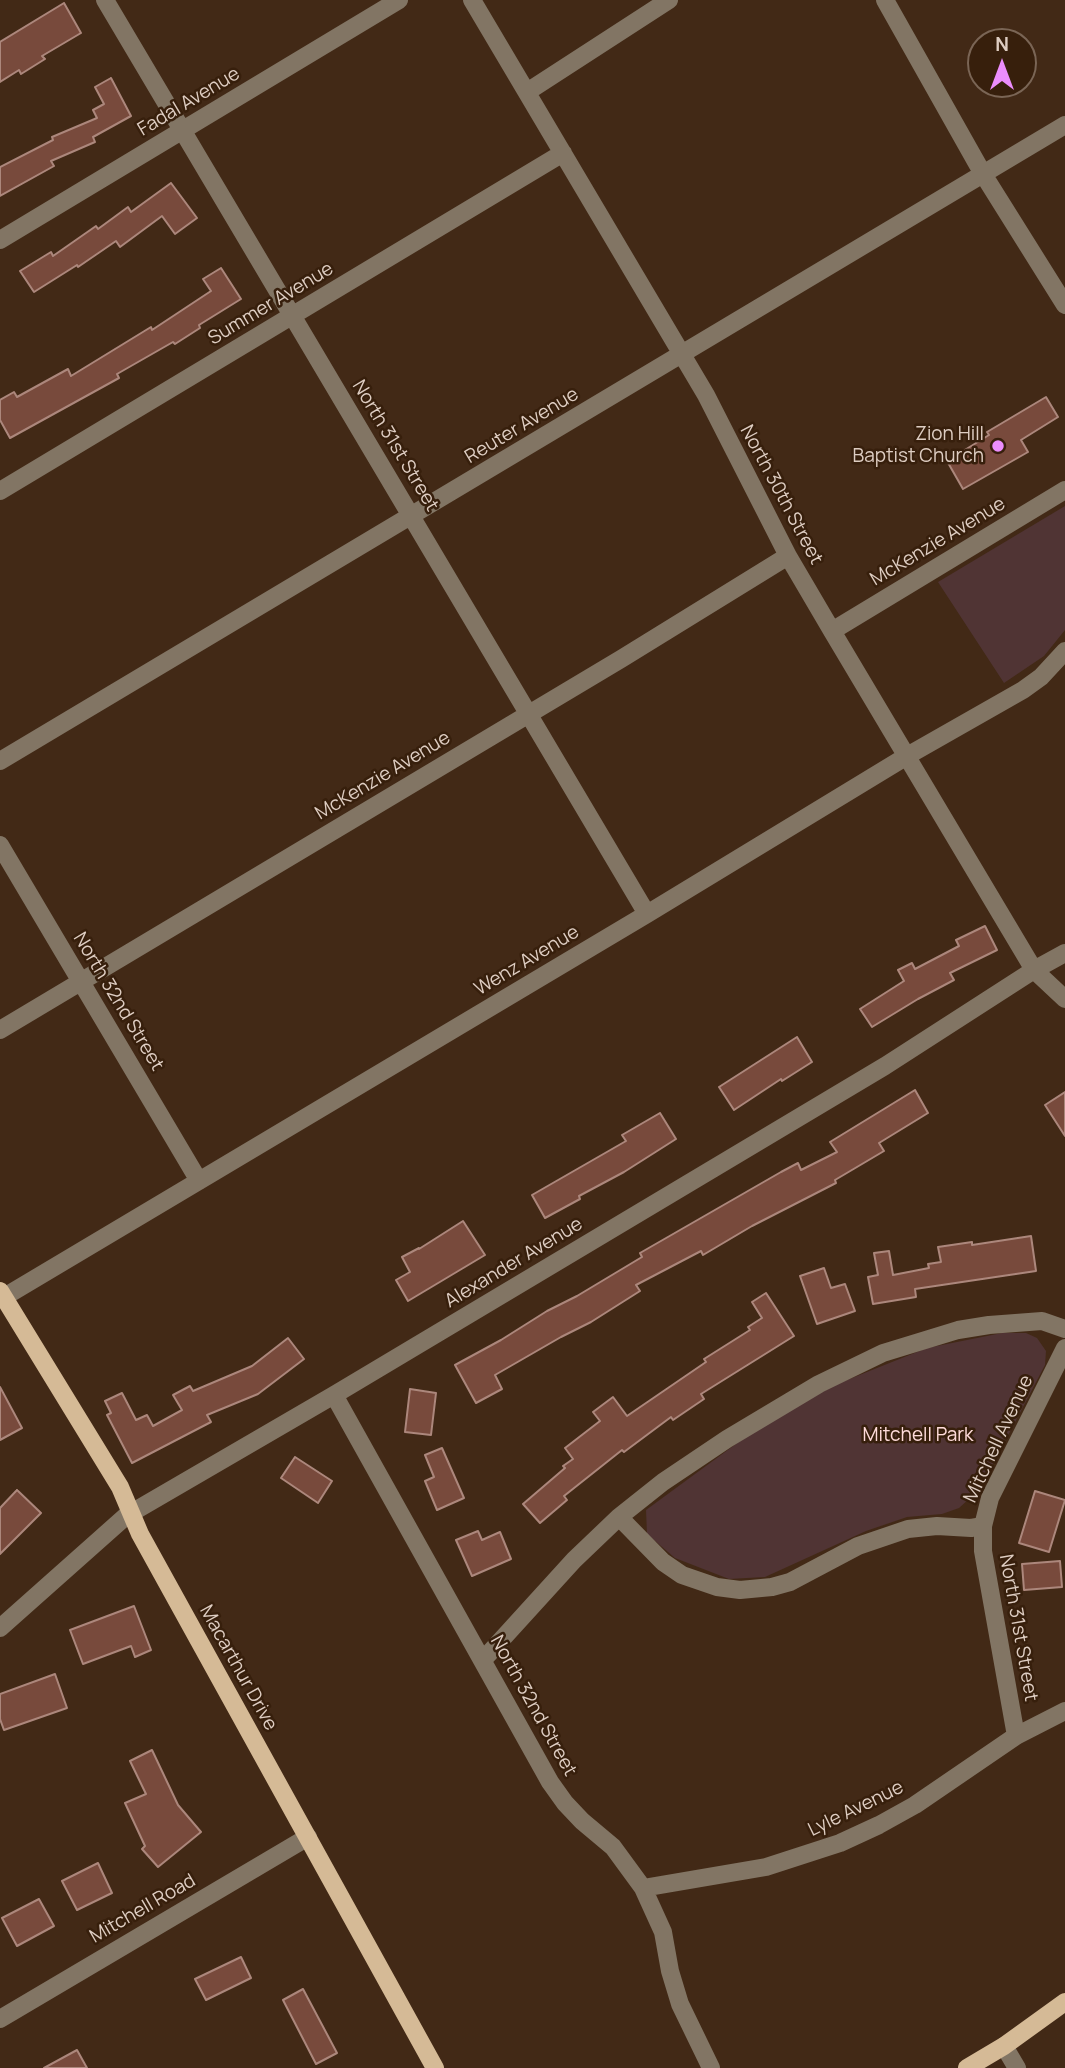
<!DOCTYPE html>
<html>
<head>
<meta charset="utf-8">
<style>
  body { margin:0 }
  #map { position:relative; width:1065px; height:2068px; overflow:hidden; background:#422916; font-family:Manrope,sans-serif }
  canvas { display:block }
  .north { position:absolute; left:967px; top:28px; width:70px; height:70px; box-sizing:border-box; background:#371f0c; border:2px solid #7a6555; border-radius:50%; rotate:0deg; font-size:19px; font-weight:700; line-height:28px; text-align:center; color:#decdc2 }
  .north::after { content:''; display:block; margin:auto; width:24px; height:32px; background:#eb8dfc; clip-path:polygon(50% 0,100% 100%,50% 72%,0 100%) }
</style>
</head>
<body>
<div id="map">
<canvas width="1065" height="2068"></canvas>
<div class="north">N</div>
</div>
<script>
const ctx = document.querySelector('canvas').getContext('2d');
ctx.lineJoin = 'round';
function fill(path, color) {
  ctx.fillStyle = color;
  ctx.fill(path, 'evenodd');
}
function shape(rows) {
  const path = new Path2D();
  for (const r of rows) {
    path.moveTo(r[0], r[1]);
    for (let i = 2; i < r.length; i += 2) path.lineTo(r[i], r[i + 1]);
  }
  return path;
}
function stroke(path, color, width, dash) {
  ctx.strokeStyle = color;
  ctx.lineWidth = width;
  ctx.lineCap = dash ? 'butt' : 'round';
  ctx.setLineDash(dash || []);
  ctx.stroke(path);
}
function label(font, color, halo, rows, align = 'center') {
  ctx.font = font + ' Manrope,sans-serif';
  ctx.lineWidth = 5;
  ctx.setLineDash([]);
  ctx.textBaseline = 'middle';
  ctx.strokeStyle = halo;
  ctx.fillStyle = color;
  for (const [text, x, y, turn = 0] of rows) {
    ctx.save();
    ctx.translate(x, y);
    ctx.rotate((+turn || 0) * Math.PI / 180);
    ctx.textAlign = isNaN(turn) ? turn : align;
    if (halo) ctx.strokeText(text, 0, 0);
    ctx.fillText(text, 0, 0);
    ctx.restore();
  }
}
fill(shape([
  [1065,506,1065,630,1044,656,1004,683,938,582],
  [1002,1333,1026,1333,1037,1338,1046,1351,1045,1365,980,1489,959,1508,942,1514,907,1517,866,1531,765,1577,729,1579,675,1558,647,1534,646,1510,740,1441,817,1392,927,1348]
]), '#503434');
const building = shape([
  [64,3,81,33,42,56,45,59,21,74,19,70,0,82,0,42,64,3],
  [111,78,131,116,93,137,95,142,51,161,54,166,0,196,0,167,53,140,52,137,97,118,93,110,104,104,95,87,111,78],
  [171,183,197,218,175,234,162,216,120,247,116,241,78,267,77,265,34,292,20,271,51,252,53,256,96,226,98,229,128,207,131,212,171,183],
  [221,268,241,299,199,325,200,328,175,344,173,342,117,374,119,378,10,438,0,420,0,400,14,392,17,397,68,369,71,376,151,327,152,330,211,291,203,279,221,268],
  [1046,397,1058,417,1021,440,1028,452,963,489,947,461,989,435,987,432,1046,397],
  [985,926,997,950,950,973,954,980,918,999,872,1027,860,1009,904,981,898,970,912,963,915,969,959,946,956,940,985,926],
  [797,1037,812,1062,782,1081,781,1079,734,1110,719,1087,797,1037],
  [915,1090,928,1113,879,1143,884,1151,835,1180,836,1183,752,1226,703,1255,701,1251,636,1285,640,1291,591,1322,561,1337,495,1375,502,1389,476,1403,455,1365,501,1340,547,1311,577,1296,642,1257,640,1253,781,1172,798,1163,801,1170,837,1152,830,1142,915,1090],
  [1065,1092,1065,1136,1045,1105,1065,1092],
  [660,1113,676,1139,624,1172,579,1196,580,1199,545,1218,532,1195,626,1141,622,1135,660,1113],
  [463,1221,485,1255,408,1301,396,1280,410,1272,402,1257,419,1248,419,1249,463,1221],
  [1031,1236,1036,1271,915,1289,916,1297,873,1304,868,1277,878,1275,874,1253,889,1251,893,1275,929,1268,928,1264,941,1262,938,1247,972,1242,972,1245,1031,1236],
  [824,1268,831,1288,845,1284,855,1311,817,1324,800,1276,824,1268],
  [766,1293,794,1336,701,1394,704,1399,673,1420,671,1417,624,1452,622,1450,564,1496,567,1500,540,1523,523,1504,565,1468,563,1466,573,1459,565,1448,600,1421,593,1412,613,1397,627,1416,706,1362,704,1359,750,1330,748,1327,762,1318,752,1302,766,1293],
  [288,1338,304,1359,258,1394,207,1415,211,1422,132,1463,107,1415,111,1413,105,1401,122,1393,136,1420,147,1415,153,1426,182,1410,173,1395,190,1386,193,1391,252,1366,288,1338],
  [0,1387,22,1428,0,1440,0,1387],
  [410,1389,436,1393,431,1435,405,1432,410,1389],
  [442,1448,464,1498,437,1510,425,1481,434,1477,425,1455,442,1448],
  [295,1457,332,1481,318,1503,281,1478,295,1457],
  [17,1490,41,1513,0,1554,0,1508,17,1490],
  [1035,1491,1065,1500,1049,1552,1019,1543,1035,1491],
  [478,1531,482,1540,500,1532,511,1559,472,1576,456,1540,478,1531],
  [1060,1561,1062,1587,1024,1590,1022,1564,1060,1561],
  [134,1606,151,1650,135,1657,131,1646,83,1664,70,1630,134,1606],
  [55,1674,67,1708,4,1730,0,1719,0,1694,55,1674],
  [152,1750,178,1805,201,1832,158,1867,142,1849,145,1846,125,1803,146,1794,130,1761,152,1750],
  [98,1863,112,1893,77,1910,62,1881,98,1863],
  [39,1899,54,1926,17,1946,2,1918,39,1899],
  [241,1957,251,1978,206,2000,195,1979,241,1957],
  [303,1989,337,2053,316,2064,283,2000,303,1989],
  [77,2050,87,2068,44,2068,77,2050]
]);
fill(building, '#784a3c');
stroke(building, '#ac877c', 2);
stroke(shape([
  [105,0,647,914],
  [472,0,706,395,788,556,832,631,1034,970,1065,999],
  [885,0,983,174,1065,305],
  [527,92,669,0],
  [0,240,399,0],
  [0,491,563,153],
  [832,631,1065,490],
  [0,761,1065,125],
  [0,845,199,1181],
  [0,1030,621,659,788,556],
  [4,1297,647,914,907,756,1023,690,1041,677,1065,651],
  [334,1395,550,1782,565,1803,582,1821,613,1847,643,1888,663,1932,670,1971,680,2004,711,2068],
  [619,1517,663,1562,682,1575,717,1587,740,1590,772,1587,790,1582,858,1546,908,1529,937,1526,971,1528,983,1526],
  [0,1628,126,1516,334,1395,885,1066,1034,970,1065,953],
  [483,1660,574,1560,619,1517,663,1482,727,1439,819,1384,883,1353,958,1330,989,1325,1042,1321,1065,1329],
  [1016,1736,983,1551,983,1526,990,1498,1065,1348],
  [643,1888,766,1867,840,1843,879,1825,915,1805,1016,1736,1065,1711],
  [0,2019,308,1837],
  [1004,2046,1017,2068]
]), '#827564', 18);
stroke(shape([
  [0,1291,120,1487,140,1534,435,2068],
  [967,2068,1004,2046,1065,2002]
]), '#d5ba96', 18);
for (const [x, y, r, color] of [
  [998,446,7,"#eb8dfc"]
]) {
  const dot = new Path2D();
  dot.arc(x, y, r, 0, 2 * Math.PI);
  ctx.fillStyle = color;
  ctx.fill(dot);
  stroke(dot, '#371f0c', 2.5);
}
label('19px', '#decdc2', '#371f0c', [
  ["Fadal Avenue",189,102,-31],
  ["Summer Avenue",271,304,-31],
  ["Reuter Avenue",522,426,-31],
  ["North 31st Street",395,446,59],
  ["North 30th Street",781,495,62],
  ["McKenzie Avenue",938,542,-31],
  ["McKenzie Avenue",383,776,-31],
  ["Wenz Avenue",527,961,-31],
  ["North 32nd Street",118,1002,59],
  ["Alexander Avenue",514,1263,-31],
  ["Mitchell Avenue",999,1439,-65],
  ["North 31st Street",1018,1628,80],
  ["Macarthur Drive",238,1668,61],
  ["North 32nd Street",533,1706,61],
  ["Lyle Avenue",856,1809,-26],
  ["Mitchell Road",143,1909,-30]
]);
label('19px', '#decdc2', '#371f0c', [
  ["Zion Hill",984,435],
  ["Baptist Church",984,457]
], 'right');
label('19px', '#fedbda', '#371f0c', [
  ["Mitchell Park",918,1436]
]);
</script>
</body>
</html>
